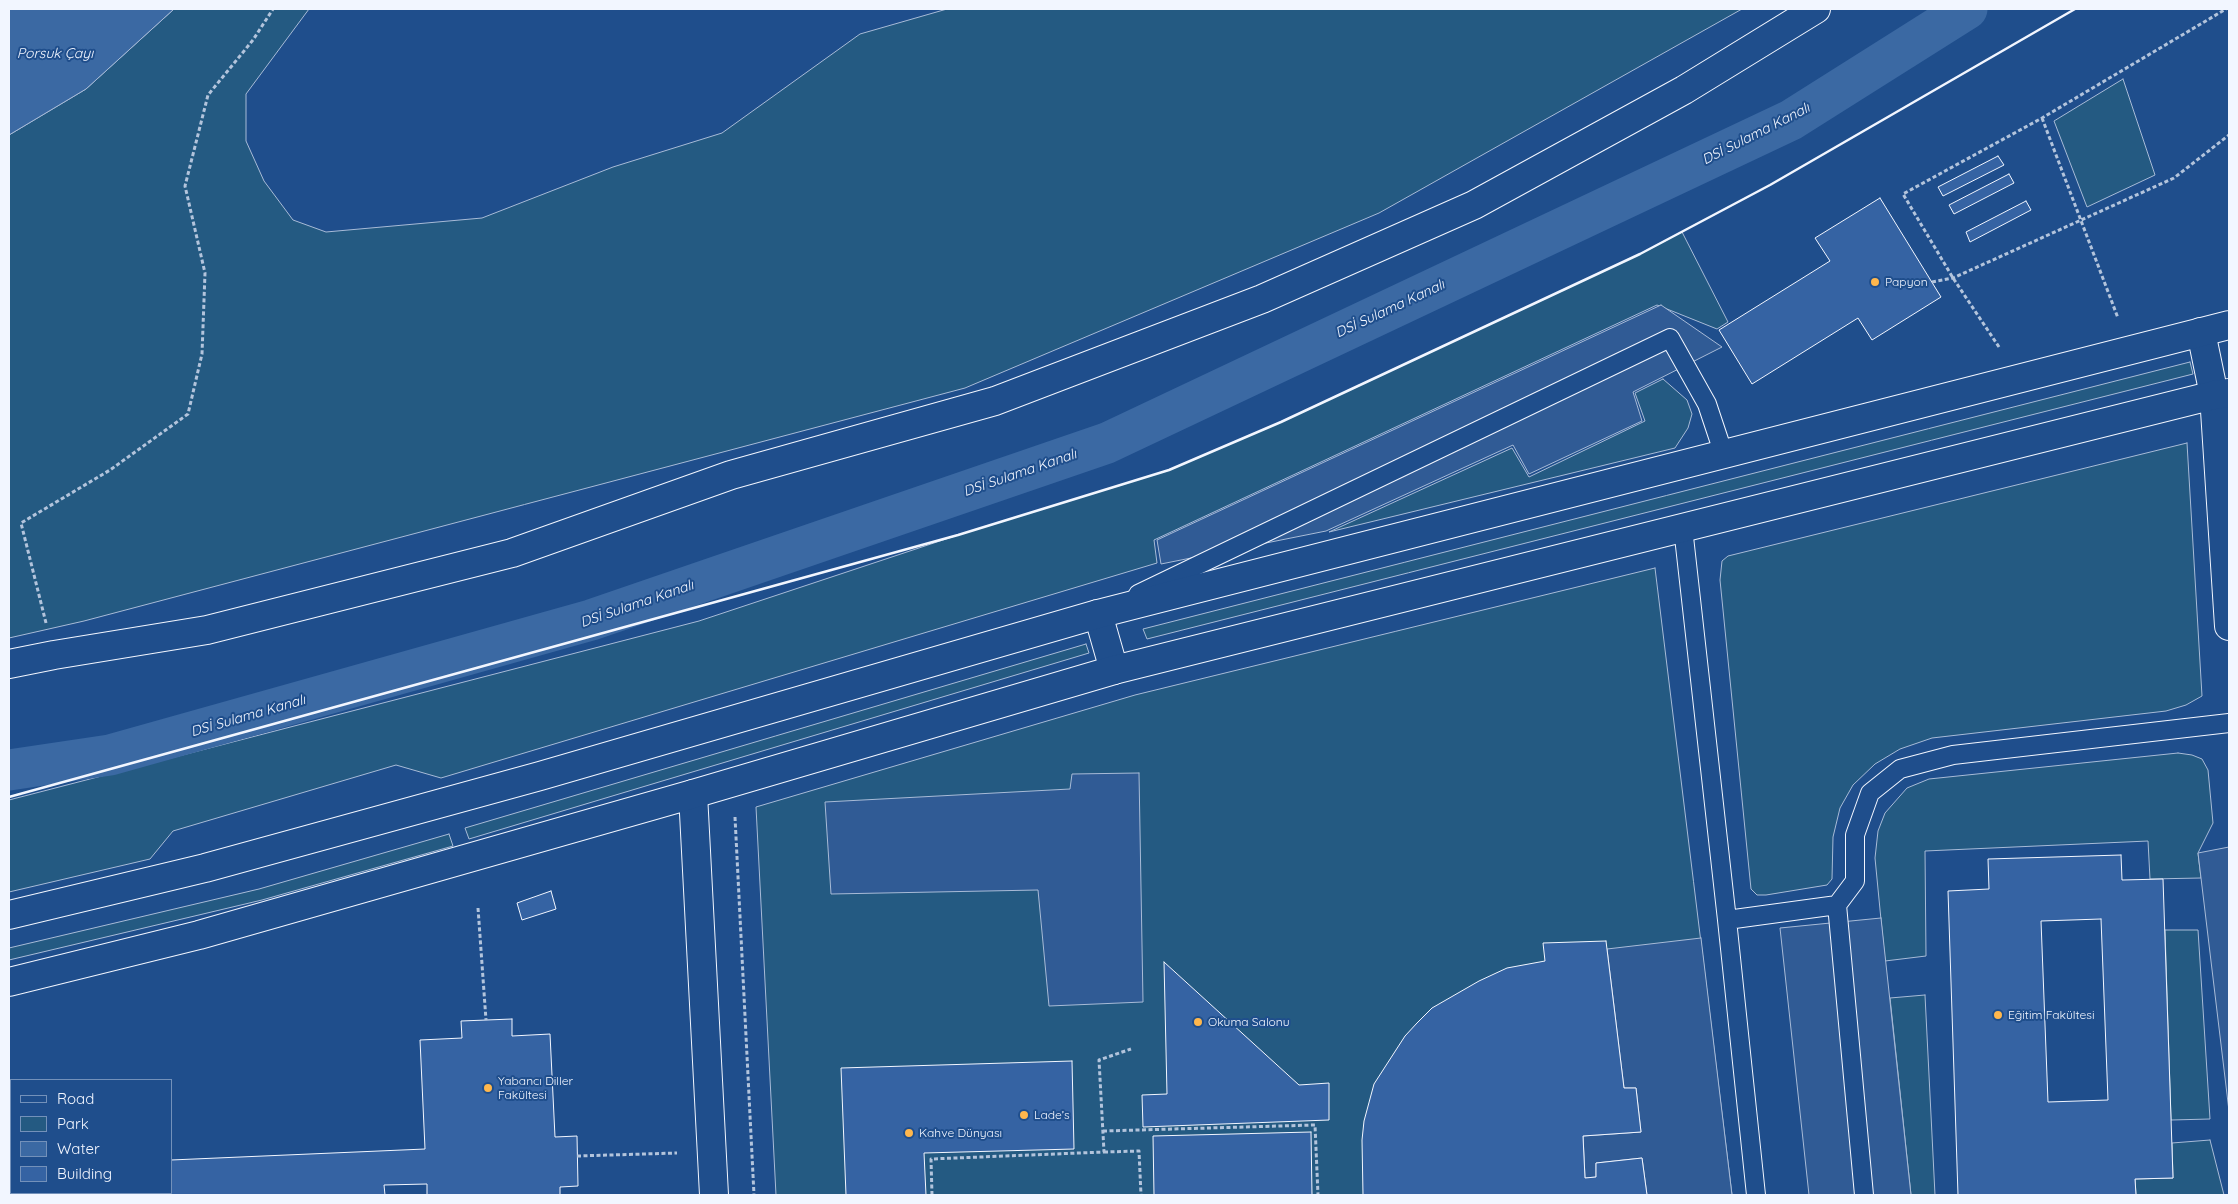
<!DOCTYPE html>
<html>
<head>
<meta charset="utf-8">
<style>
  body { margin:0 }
  #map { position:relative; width:2238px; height:1204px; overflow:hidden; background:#1f4e8c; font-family:Quicksand,sans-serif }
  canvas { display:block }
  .frame { position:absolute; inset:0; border:10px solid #f2f6ff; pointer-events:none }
  .legend { position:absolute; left:10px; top:1079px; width:162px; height:115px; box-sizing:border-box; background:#1f4e8c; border:1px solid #7391ba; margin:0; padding:6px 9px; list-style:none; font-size:15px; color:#f2f6ff }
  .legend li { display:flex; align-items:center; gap:10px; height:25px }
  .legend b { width:25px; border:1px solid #7391ba }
</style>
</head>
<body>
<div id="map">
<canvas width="2238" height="1204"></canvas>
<div class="frame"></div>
<ul class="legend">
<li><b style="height:6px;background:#1f4e8c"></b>Road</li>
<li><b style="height:14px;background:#245a82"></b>Park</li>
<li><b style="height:14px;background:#3b69a3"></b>Water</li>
<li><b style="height:14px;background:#3563a3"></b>Building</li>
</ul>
</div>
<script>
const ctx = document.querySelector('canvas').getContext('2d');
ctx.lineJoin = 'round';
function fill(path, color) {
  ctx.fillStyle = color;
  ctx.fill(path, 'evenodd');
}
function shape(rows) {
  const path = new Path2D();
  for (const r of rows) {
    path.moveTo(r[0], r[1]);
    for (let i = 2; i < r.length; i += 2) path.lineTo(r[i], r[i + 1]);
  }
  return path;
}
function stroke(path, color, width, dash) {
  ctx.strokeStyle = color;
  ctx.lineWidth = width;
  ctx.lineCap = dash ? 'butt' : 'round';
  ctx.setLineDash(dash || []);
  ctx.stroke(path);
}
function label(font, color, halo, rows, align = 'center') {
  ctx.font = font + ' Quicksand,sans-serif';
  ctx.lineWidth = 4;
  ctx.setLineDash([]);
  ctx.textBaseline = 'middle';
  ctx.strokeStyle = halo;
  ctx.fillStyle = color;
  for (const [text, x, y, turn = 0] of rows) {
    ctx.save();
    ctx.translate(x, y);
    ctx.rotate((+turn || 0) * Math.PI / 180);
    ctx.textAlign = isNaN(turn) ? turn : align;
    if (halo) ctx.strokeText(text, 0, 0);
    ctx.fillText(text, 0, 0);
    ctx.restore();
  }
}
const green = shape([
  [174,9,309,9,246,94,246,141,264,181,293,220,326,232,482,218,613,167,722,133,860,34,947,9,1742,9,1379,213,965,388,84,621,9,638,9,135,86,89,174,9],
  [2123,79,2155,175,2087,207,2054,121,2123,79],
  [1682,232,1728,322,1717,329,1657,305,1154,540,1157,563,441,778,396,765,173,831,150,859,9,892,9,800,699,621,958,535,1169,470,1281,422,1640,254,1682,232],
  [2190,362,2193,374,1147,639,1143,629,2190,362],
  [1663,379,1687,400,1692,414,1688,428,1675,448,1329,532,1512,448,1529,477,1645,421,1635,393,1663,379],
  [2187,443,2202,696,2186,705,2166,711,1932,738,1900,749,1875,764,1853,785,1840,808,1833,837,1832,879,1827,885,1766,895,1757,895,1751,889,1720,580,1722,561,1728,556,2187,443],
  [1655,568,1732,1195,776,1195,756,807,1135,695,1655,568],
  [1086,644,1089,653,469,839,465,828,1086,644],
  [2178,753,2192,755,2202,759,2208,770,2213,823,2198,853,2201,878,2150,879,2148,841,1925,851,1926,956,1885,961,1875,858,1878,831,1885,813,1907,788,1929,779,2178,753],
  [449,834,453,846,262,900,9,960,9,948,259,889,449,834],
  [2165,930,2198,930,2210,1119,2171,1120,2165,930],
  [1925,995,1935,1195,1911,1195,1890,998,1925,995],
  [2210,1140,2224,1195,2136,1195,2135,1179,2173,1178,2172,1143,2210,1140]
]);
fill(green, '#245a82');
stroke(green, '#a8bbd7', 1);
const parking = shape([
  [1661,305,1722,347,1633,392,1642,421,1529,474,1513,445,1326,531,1161,564,1157,540,1661,305],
  [1139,773,1143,1002,1049,1006,1038,890,831,894,825,802,1070,789,1072,774,1139,773],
  [2229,847,2229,1111,2198,853,2229,847],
  [1881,918,1911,1195,1809,1195,1780,928,1881,918],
  [1701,938,1732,1195,1647,1195,1642,1158,1596,1163,1596,1177,1585,1178,1583,1136,1641,1132,1636,1088,1624,1088,1607,949,1701,938]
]);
fill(parking, '#305b95');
stroke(parking, '#a8bbd7', 1);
const water = shape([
  [9,9,174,9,86,89,9,135,9,9]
]);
fill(water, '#3b69a3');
stroke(water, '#a8bbd7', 1);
stroke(shape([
  [9,770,110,755,591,620,1107,443,1791,120,1967,9]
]), '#3b69a3', 41);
const building = shape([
  [1998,156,2004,165,1943,196,1938,187,1998,156],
  [2009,174,2014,183,1954,214,1949,205,2009,174],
  [1880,198,1941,297,1872,340,1858,318,1752,384,1719,330,1830,261,1815,238,1880,198],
  [2026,201,2031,210,1970,242,1966,232,2026,201],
  [2121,855,2122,880,2163,879,2173,1178,2135,1179,2136,1195,1958,1195,1948,891,1989,889,1988,859,2121,855],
  [2101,919,2108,1100,2048,1102,2041,921,2101,919],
  [551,891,556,909,522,920,517,903,551,891],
  [1606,941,1624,1088,1636,1088,1641,1132,1583,1136,1585,1178,1596,1177,1596,1163,1642,1158,1647,1195,1363,1195,1362,1140,1364,1121,1374,1084,1405,1036,1417,1023,1432,1008,1479,981,1507,968,1545,961,1543,943,1606,941],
  [1164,962,1299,1085,1329,1083,1329,1120,1143,1127,1142,1095,1167,1094,1164,962],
  [512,1019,512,1036,550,1034,555,1137,577,1136,578,1186,560,1187,560,1195,427,1195,427,1184,384,1185,385,1195,9,1195,9,1166,11,1166,11,1193,171,1193,171,1160,425,1149,420,1040,462,1038,461,1021,512,1019],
  [1072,1061,1074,1149,924,1153,926,1195,846,1195,841,1068,1072,1061],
  [1311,1132,1312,1195,1154,1195,1153,1136,1311,1132]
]);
fill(building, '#3563a3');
stroke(building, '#f2f6ff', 1);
const lane = shape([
  [1683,528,1727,920],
  [1138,594,1670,338,1707,404,1724,455],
  [1837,905,1864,1195],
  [1756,1195,1727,920,1837,905,1855,881,1855,835,1870,793,1900,769,1953,755,2229,723]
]);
const street = shape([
  [2201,332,2214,395,2229,626],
  [1098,614,1114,670],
  [9,664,54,655,207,630,512,553,731,475,995,401,1262,299,1474,205,1684,90,1816,9],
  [693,794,714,1195]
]);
const secondary = shape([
  [9,915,205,868,540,776,1098,614,2229,325],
  [9,982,199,935,693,794,1114,670,2214,395,2229,393]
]);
stroke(lane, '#f2f6ff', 20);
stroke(street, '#f2f6ff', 30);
stroke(secondary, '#f2f6ff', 30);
stroke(shape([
  [2042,118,2118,318],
  [1932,282,1953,278,2174,178,2229,135],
  [1999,347,1953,278,1903,194,2042,118,2226,9],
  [46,623,21,523,110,470,188,414,202,354,205,273,185,186,208,95,253,40,273,9],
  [735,817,754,1195],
  [478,908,486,1020],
  [1103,1131,1315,1125,1318,1195],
  [1104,1152,1139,1151,1141,1195],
  [577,1156,677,1153],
  [932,1195,931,1159,1104,1152,1099,1060,1131,1049]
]), '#b3c4dc', 3, [4, 2.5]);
stroke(lane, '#1f4e8c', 18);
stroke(street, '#1f4e8c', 28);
stroke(secondary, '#1f4e8c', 28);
stroke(shape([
  [9,797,958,535,1169,470,1281,422,1640,254,1770,185,2075,9]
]), '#f2f6ff', 2.5);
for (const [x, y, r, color] of [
  [1875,282,5,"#ffb74d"],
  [1998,1015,5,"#ffb74d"],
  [1198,1022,5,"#ffb74d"],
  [488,1088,5,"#ffb74d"],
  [1024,1115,5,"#ffb74d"],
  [909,1133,5,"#ffb74d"]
]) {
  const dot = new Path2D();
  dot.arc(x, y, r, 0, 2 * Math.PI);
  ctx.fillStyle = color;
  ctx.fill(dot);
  stroke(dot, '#1f4e8c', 2);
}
label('12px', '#f2f6ff', '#1f4e8c', [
  ["Papyon",1885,282],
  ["Eğitim Fakültesi",2008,1015],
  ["Okuma Salonu",1208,1022],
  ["Yabancı Diller",498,1081],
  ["Fakültesi",498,1095],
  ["Lade’s",1034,1115],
  ["Kahve Dünyası",919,1133]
], 'left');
label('italic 14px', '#f2f6ff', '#1f4e8c', [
  ["Porsuk Çayı",55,54],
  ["DSİ Sulama Kanalı",1756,134,-27],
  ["DSİ Sulama Kanalı",1390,309,-25],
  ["DSİ Sulama Kanalı",1020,473,-19],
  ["DSİ Sulama Kanalı",637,604,-19],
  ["DSİ Sulama Kanalı",248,716,-16]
]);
</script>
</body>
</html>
